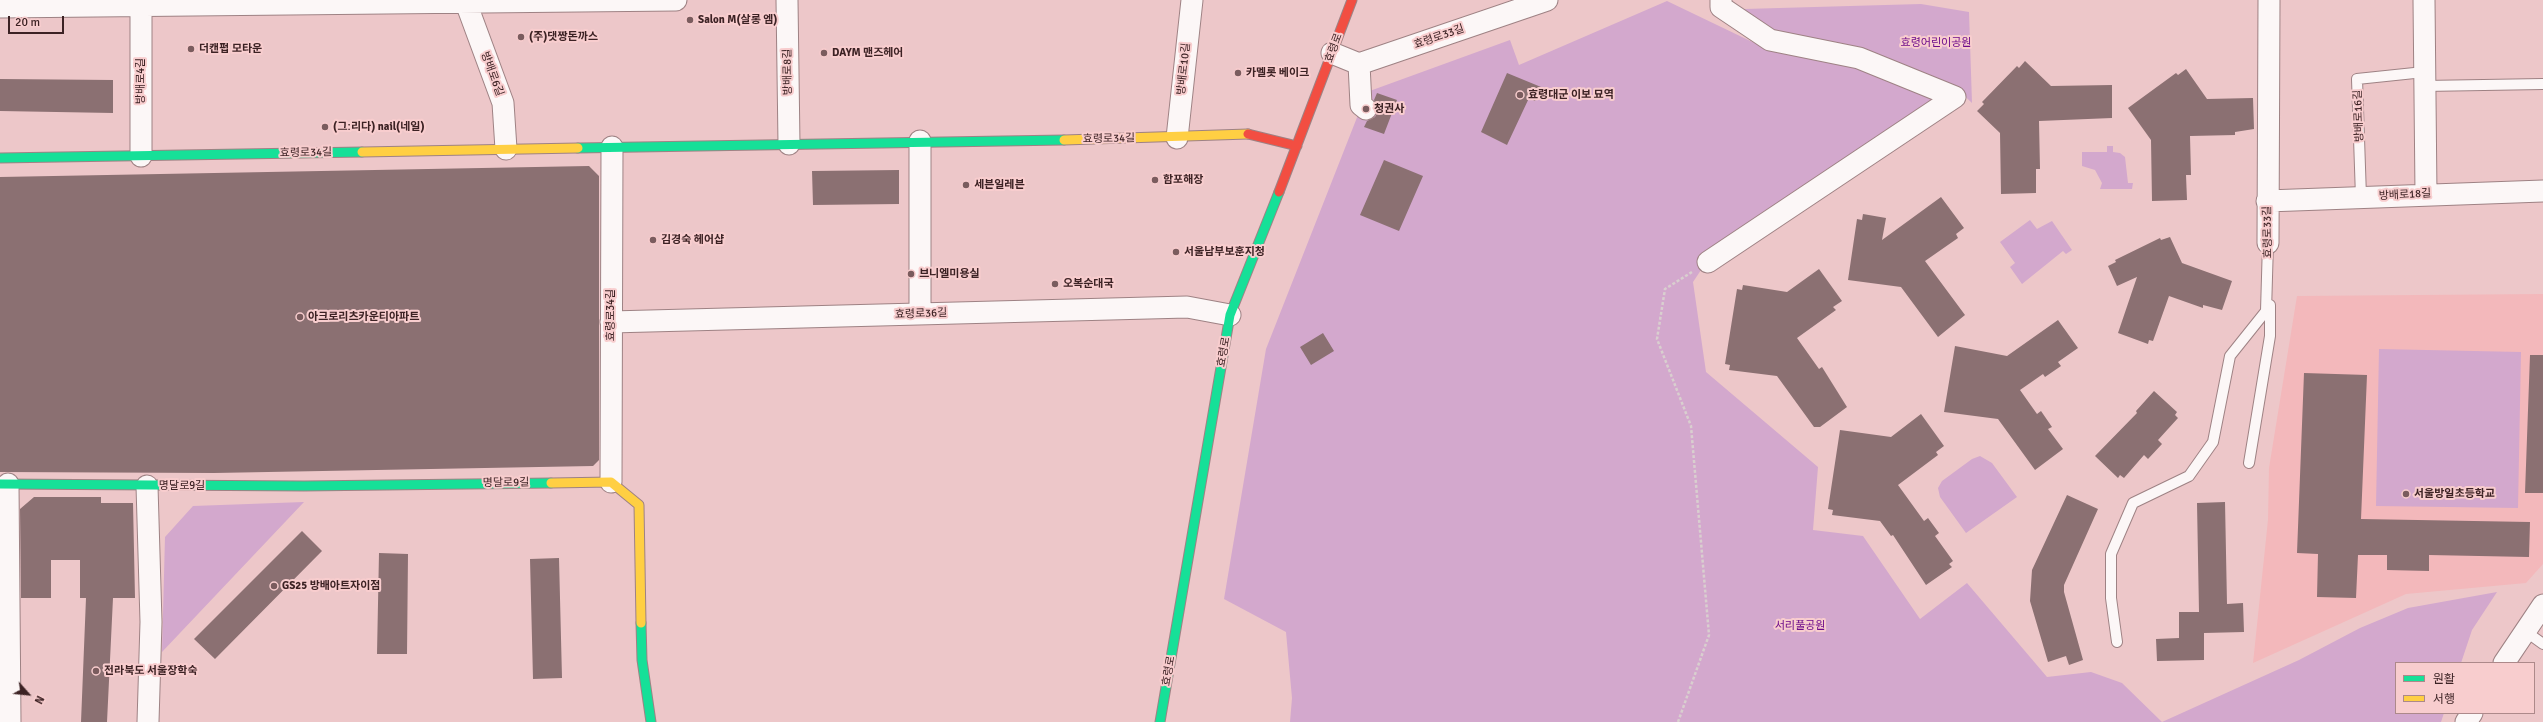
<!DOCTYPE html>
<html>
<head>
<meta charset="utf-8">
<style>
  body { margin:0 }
  #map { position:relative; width:2543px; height:722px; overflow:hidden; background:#edc7c9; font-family:Signika,"Noto Sans KR",sans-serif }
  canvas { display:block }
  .legend { position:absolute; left:2395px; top:662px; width:140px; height:52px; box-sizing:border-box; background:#f8cdce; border:1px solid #ad898a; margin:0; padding:5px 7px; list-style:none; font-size:12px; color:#3c2224 }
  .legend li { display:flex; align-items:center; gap:8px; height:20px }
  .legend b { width:20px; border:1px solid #ad898a }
  .north { position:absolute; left:8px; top:674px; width:40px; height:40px; -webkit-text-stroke:3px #f8cdce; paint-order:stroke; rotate:117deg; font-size:11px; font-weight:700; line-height:16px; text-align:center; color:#3c2224 }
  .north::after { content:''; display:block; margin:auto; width:14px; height:18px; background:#3c2224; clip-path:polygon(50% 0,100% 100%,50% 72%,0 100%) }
  .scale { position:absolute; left:8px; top:16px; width:56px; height:18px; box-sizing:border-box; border:2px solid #3c2224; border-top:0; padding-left:5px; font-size:12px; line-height:14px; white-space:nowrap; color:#3c2224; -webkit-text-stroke:3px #f8cdce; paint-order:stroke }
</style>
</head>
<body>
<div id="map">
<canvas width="2543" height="722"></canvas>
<ul class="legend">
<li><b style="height:5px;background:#16e098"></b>원활</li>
<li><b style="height:5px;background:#ffcf43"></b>서행</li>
</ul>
<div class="north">N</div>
<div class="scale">20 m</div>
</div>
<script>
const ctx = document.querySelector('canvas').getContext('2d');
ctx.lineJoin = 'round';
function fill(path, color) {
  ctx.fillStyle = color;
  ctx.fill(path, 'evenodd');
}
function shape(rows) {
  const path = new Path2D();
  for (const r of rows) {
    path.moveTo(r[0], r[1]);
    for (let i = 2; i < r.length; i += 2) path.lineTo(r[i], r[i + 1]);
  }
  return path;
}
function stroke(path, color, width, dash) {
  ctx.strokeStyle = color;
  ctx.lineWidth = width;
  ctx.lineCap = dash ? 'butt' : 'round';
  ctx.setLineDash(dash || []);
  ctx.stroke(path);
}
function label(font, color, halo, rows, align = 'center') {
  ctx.font = font + ' Signika,"Noto Sans KR",sans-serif';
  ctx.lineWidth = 4;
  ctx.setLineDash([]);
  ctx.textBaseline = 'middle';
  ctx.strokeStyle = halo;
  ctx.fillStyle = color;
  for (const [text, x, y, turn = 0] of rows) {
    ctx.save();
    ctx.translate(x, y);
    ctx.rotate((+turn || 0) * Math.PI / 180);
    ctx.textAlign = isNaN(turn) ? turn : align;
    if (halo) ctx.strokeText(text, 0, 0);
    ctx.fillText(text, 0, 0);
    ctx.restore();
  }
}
fill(shape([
  [2543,294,2543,564,2526,583,2406,594,2253,663,2268,520,2269,468,2297,296]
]), '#f3b8bb');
fill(shape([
  [1667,1,1767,49,1859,61,1943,98,1709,258,1693,282,1706,372,1818,467,1813,530,1863,536,1920,619,1967,583,2047,677,2091,672,2122,683,2162,722,2299,660,2360,628,2408,608,2497,592,2472,630,2461,663,2396,663,2396,713,2444,713,2441,722,1290,722,1292,698,1286,632,1224,599,1266,349,1367,92,1510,40,1519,65],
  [1921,4,1969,12,1972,103,1955,87,1798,44,1743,17,1744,9],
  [2107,146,2113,146,2113,152,2120,153,2125,157,2128,183,2133,183,2132,189,2100,189,2102,183,2095,170,2082,166,2082,152,2107,152],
  [2030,220,2037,229,2052,221,2072,250,2066,254,2063,251,2022,284,2010,267,2015,263,2000,242],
  [2379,349,2521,352,2518,508,2376,506],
  [1980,456,1992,463,2017,497,1966,533,1940,497,1938,488,1942,481,1972,459],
  [304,502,162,652,165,537,193,506]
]), '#d3a8cd');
fill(shape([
  [2025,61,2051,86,2112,85,2112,118,2039,121,2040,169,2036,169,2036,193,2001,194,2000,133,1977,111,1984,104,1982,102,2017,66,2019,68],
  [2186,69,2207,99,2253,98,2254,129,2235,132,2235,135,2190,136,2191,175,2186,175,2187,200,2152,201,2151,140,2128,108,2176,73,2178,75],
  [1507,73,1541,87,1535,101,1529,98,1507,145,1481,132],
  [0,79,113,80,113,113,0,111],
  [1377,93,1397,100,1384,134,1364,127,1367,121,1375,117,1378,111,1374,100],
  [1384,160,1423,176,1399,231,1360,215],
  [589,166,599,176,599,460,593,466,214,473,0,472,0,177],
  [899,170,899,204,813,205,812,171],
  [1941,197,1964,228,1956,234,1958,238,1925,261,1965,315,1938,337,1901,287,1848,280,1857,219,1862,220,1863,214,1886,218,1882,240],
  [2170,237,2182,263,2232,281,2222,310,2203,305,2203,308,2169,296,2153,341,2149,340,2148,344,2118,333,2137,277,2117,286,2108,266,2116,262,2115,260,2160,238,2161,240],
  [1819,269,1842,301,1833,307,1836,310,1797,338,1819,369,1822,367,1847,407,1820,427,1814,427,1777,376,1729,370,1730,365,1725,364,1737,289,1742,290,1743,285,1787,292],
  [2058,320,2078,348,2058,362,2061,366,2045,377,2043,374,2020,390,2037,414,2041,411,2052,427,2048,429,2063,449,2035,470,1998,419,1944,412,1955,346,2007,356],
  [1323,333,1334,351,1311,365,1300,347],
  [2530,355,2543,355,2543,493,2525,493],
  [2304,373,2367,375,2361,519,2530,522,2529,557,2429,555,2429,571,2387,570,2387,555,2358,555,2356,598,2317,597,2318,554,2297,553],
  [2154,391,2177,412,2175,415,2178,418,2158,440,2162,444,2148,459,2144,455,2124,478,2120,475,2118,478,2095,456,2137,413,2136,411],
  [1921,414,1944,446,1936,452,1938,455,1898,485,1924,521,1928,518,1939,533,1935,536,1953,561,1949,564,1952,567,1926,585,1893,535,1891,536,1880,521,1832,515,1833,510,1828,509,1840,430,1891,437],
  [2067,495,2098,509,2064,585,2064,592,2083,660,2069,665,2066,656,2048,662,2030,601,2032,570],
  [34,497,101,497,101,503,133,503,135,598,113,598,107,722,81,722,86,598,80,598,80,560,51,560,51,598,21,598,20,509],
  [2225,502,2227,604,2243,603,2244,632,2204,633,2204,660,2157,661,2156,639,2179,638,2179,612,2199,612,2197,503],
  [302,531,322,551,215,659,194,639],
  [379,553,408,554,407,654,377,654],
  [559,558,562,678,533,679,530,559]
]), '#8b7072');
const lane = shape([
  [2424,86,2543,84],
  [2361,197,2357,79,2424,72],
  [2249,463,2270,336,2270,305],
  [2525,631,2543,644],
  [2117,642,2111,598,2111,554,2133,503,2189,476,2213,442,2230,356,2266,311,2268,243]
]);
const street = shape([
  [465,0,503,103,506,149],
  [787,0,789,144],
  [2424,0,2426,193],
  [0,7,676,0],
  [1332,53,1359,64,1547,0],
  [1359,64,1361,105,1366,109],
  [1177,138,1192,0],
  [141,156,141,0],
  [2267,201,2543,191],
  [2268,243,2269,0],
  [1708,262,1955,97,1859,58,1770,40,1721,7,1721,0],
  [920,314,920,141],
  [611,322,1187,307,1230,315],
  [611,482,612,147],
  [8,484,10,722],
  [147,486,151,622,148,722],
  [2504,663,2543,605],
  [2466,722,2472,713]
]);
const fast = shape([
  [578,148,1064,140],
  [0,158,362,152],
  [0,484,304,486,551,483],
  [641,623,642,660,651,722],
  [1160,722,1230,315,1279,192]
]);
const slow = shape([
  [1064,140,1248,134],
  [362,152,578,148],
  [551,483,611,482,639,505,641,623]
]);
const jam = shape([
  [1248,134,1297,146],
  [1279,192,1352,0]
]);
stroke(lane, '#9e8284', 12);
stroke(street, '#9e8284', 23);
stroke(fast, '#9e8284', 11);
stroke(slow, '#9e8284', 11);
stroke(jam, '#9e8284', 11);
stroke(shape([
  [1678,722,1709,635,1691,426,1657,339,1665,289,1692,272]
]), '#d9cfcf', 2.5, [3, 2]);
stroke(lane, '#fcf7f7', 10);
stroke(street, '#fcf7f7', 21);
stroke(fast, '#16e098', 9);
stroke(slow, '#ffcf43', 9);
stroke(jam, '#f24e42', 9);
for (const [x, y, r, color] of [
  [690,20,4,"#7a5c5e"],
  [521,37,4,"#7a5c5e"],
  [191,49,4,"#7a5c5e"],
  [824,53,4,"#7a5c5e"],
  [1238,73,4,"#7a5c5e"],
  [1520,95,4,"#7a5c5e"],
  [1366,109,4,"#7a5c5e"],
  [325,127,4,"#7a5c5e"],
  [1155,180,4,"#7a5c5e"],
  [966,185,4,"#7a5c5e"],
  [653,240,4,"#7a5c5e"],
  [1176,252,4,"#7a5c5e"],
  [911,274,4,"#7a5c5e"],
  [1055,284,4,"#7a5c5e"],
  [300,317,4,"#7a5c5e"],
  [2406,494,4,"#7a5c5e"],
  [274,586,4,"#7a5c5e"],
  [96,671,4,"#7a5c5e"]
]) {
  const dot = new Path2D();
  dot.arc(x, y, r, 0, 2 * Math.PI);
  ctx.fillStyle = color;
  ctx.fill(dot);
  stroke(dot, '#f8cdce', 1.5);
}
label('bold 11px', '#3c2224', '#f8cdce', [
  ["Salon M(살롱 엠)",698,20],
  ["(주)댓짱돈까스",529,37],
  ["더캔펍 모타운",199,49],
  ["DAYM 맨즈헤어",832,53],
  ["카멜롯 베이크",1246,73],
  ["효령대군 이보 묘역",1528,95],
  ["청권사",1374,109],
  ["(그ː리다) nail(네일)",333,127],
  ["함포해장",1163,180],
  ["세븐일레븐",974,185],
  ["김경숙 헤어샵",661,240],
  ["서울남부보훈지청",1184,252],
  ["브니엘미용실",919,274],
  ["오복순대국",1063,284],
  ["아크로리츠카운티아파트",308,317],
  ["서울방일초등학교",2414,494],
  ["GS25 방배아트자이점",282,586],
  ["전라북도 서울장학숙",104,671]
], 'left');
label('11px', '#3c2224', '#f8cdce', [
  ["효령로33길",1439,37,-19],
  ["효령로",1334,48,-70],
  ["방배로10길",1184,69,-84],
  ["방배로8길",788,72,-91],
  ["방배로6길",492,74,70],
  ["방배로4길",141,81,-90],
  ["방배로16길",2359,116,-92],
  ["효령로34길",1109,139,-1],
  ["효령로34길",306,153,-1],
  ["방배로18길",2405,195,-3],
  ["효령로33길",2268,232,-91],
  ["효령로36길",921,314,-2],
  ["효령로34길",611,315,-90],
  ["효령로",1224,352,-80],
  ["명달로9길",506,483,-1],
  ["명달로9길",182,486],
  ["효령로",1169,671,-80]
]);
label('11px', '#6d0c8b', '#f8cdce', [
  ["효령어린이공원",1936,43],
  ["서리풀공원",1800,626]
]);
</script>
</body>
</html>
